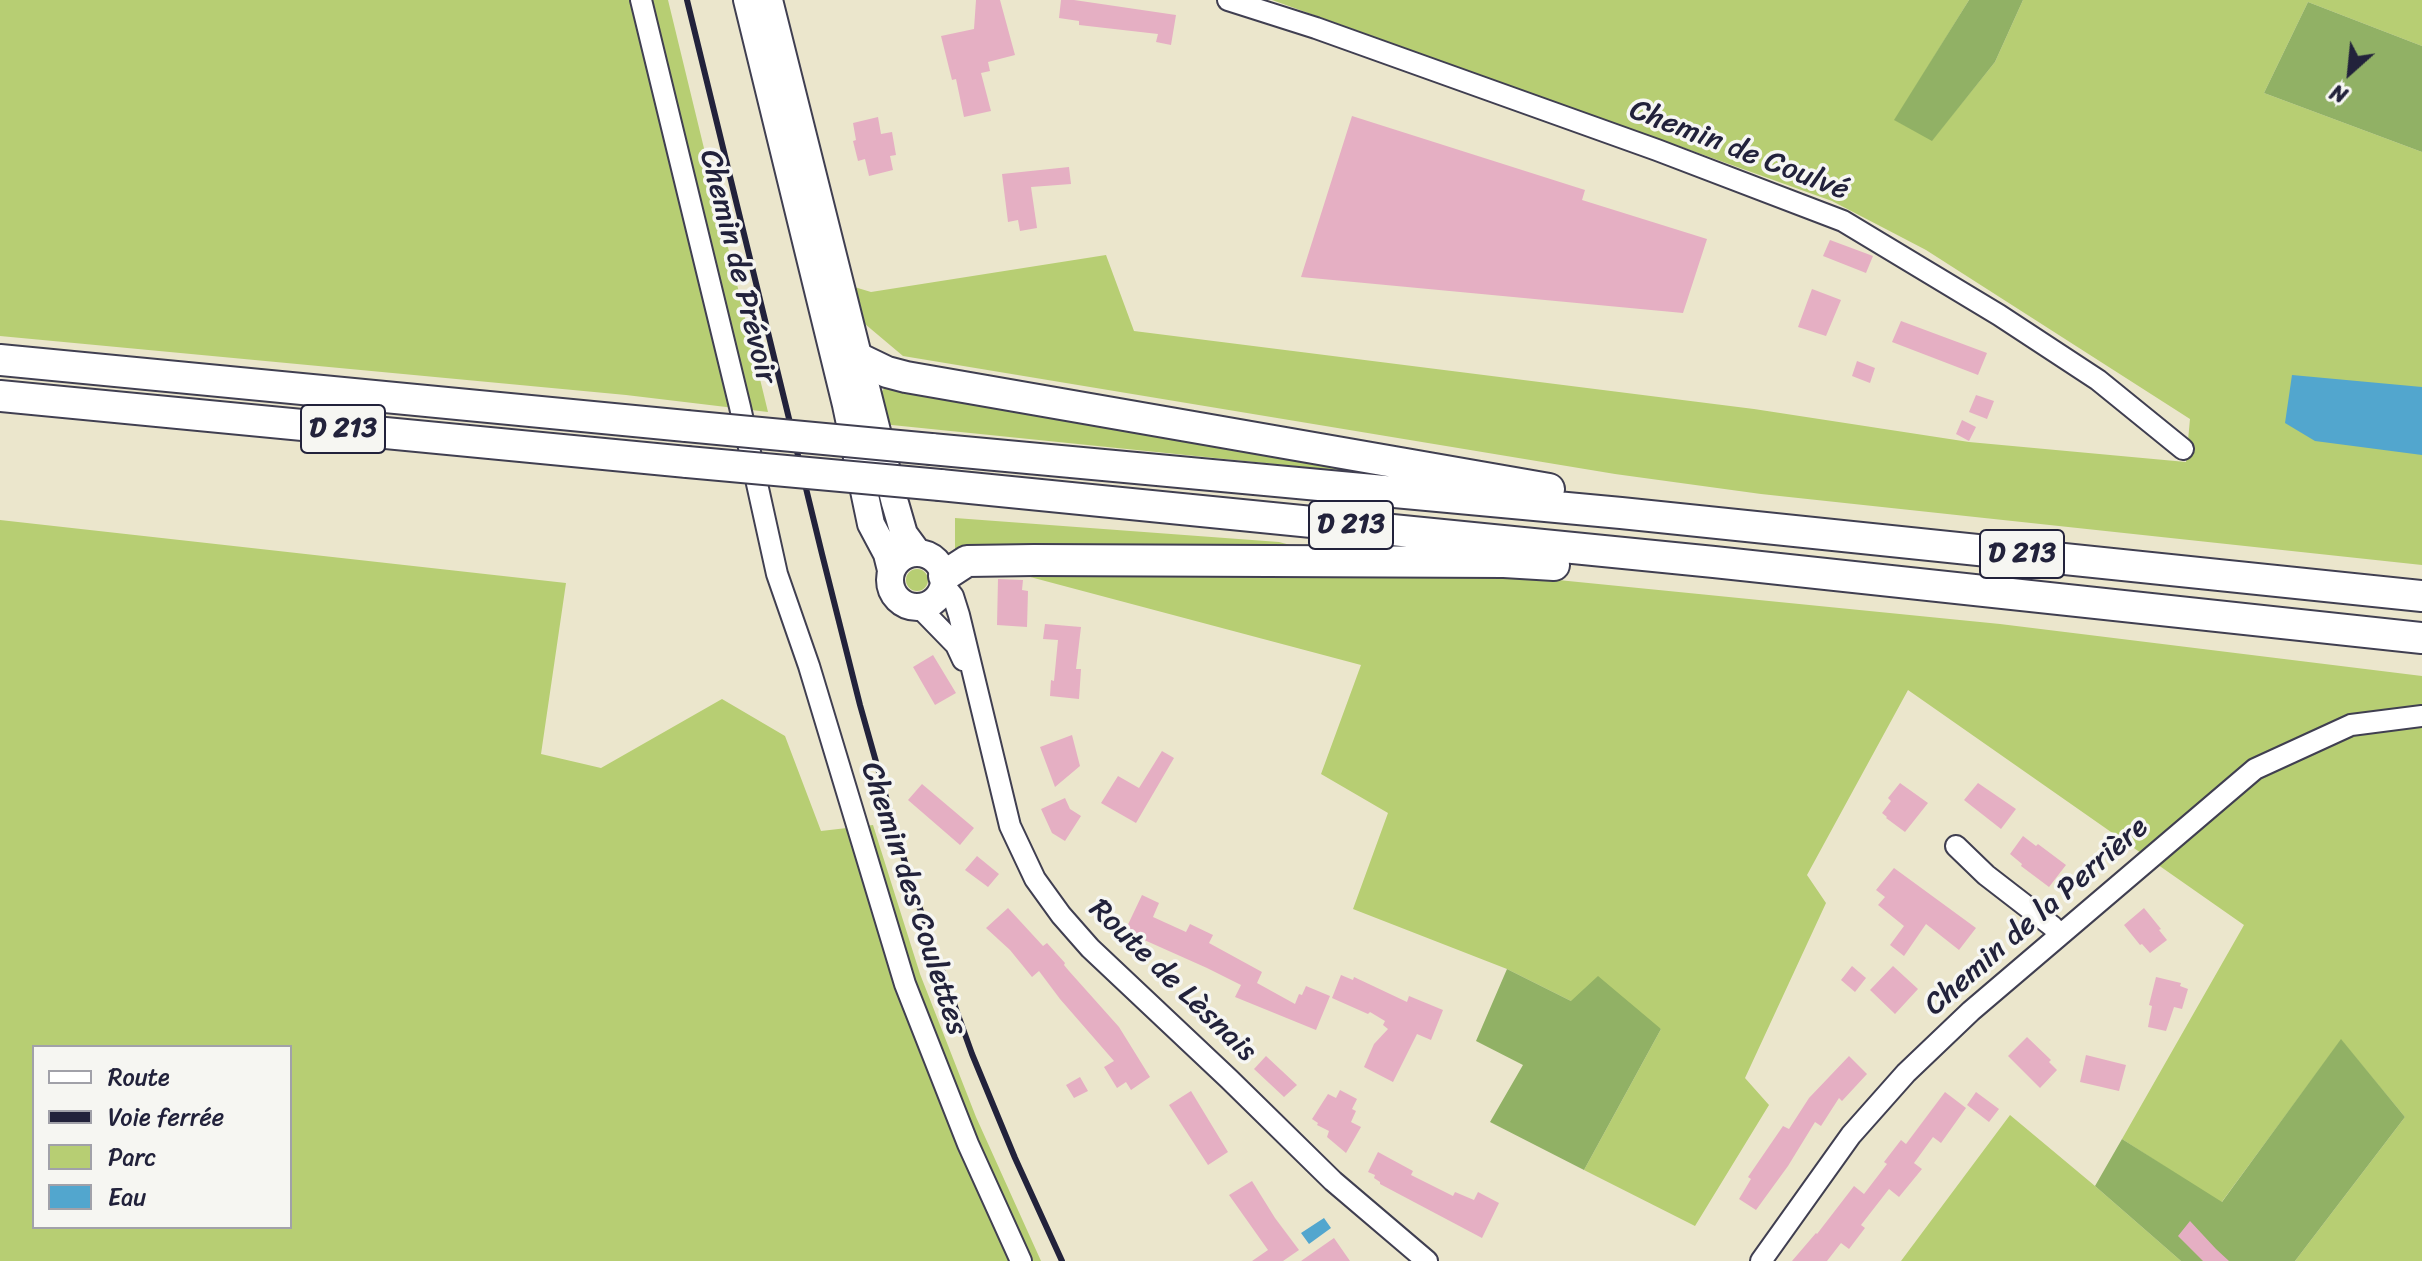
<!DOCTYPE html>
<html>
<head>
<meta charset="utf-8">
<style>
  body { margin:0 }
  #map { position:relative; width:2422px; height:1261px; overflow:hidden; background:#ebe6cc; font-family:Sriracha,sans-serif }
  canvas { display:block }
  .legend { position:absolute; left:32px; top:1045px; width:260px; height:184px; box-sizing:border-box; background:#f6f6f2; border:2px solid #a1a1a9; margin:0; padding:10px 14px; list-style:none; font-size:24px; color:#22223b }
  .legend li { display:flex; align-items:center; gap:16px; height:40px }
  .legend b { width:40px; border:2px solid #a1a1a9 }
  .north { position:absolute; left:2310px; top:32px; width:80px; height:80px; -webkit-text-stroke:6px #f6f6f2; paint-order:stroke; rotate:207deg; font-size:22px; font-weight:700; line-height:32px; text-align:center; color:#22223b }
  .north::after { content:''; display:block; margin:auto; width:28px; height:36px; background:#22223b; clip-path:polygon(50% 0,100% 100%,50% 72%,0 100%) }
</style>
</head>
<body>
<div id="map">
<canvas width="2422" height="1261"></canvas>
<ul class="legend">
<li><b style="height:10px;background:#fff"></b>Route</li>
<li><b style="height:10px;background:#22223b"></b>Voie ferrée</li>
<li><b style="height:22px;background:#b7ce73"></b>Parc</li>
<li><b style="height:22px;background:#52a6ce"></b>Eau</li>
</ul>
<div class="north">N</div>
</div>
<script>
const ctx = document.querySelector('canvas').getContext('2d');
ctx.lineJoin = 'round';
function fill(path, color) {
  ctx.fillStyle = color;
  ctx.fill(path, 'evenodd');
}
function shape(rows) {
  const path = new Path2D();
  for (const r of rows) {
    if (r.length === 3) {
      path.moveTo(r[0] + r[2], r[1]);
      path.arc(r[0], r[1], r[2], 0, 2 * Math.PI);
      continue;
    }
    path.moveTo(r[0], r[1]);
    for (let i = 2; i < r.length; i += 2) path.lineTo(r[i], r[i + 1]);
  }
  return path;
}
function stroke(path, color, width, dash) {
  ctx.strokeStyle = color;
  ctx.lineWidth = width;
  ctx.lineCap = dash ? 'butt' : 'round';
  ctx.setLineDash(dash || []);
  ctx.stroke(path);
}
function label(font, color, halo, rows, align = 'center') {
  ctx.font = font + ' Sriracha,sans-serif';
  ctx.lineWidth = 7;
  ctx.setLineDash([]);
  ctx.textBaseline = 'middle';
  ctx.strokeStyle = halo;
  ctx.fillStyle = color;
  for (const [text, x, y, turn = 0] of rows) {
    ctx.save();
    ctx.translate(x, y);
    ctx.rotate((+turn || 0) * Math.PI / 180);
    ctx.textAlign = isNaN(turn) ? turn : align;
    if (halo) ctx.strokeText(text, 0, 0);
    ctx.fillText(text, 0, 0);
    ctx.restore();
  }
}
fill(shape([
  [0,0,668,0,768,412,626,395,0,336],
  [1272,0,1969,0,1895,120,1932,140,1995,62,2023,0,2422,0,2422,46,2308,2,2264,93,2422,152,2422,565,1761,494,1615,474,903,356,865,324,851,286,871,292,1106,255,1134,331,1754,409,1969,442,2186,462,2190,419,1926,250,1832,201],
  [886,385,1363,465,1362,473,882,424,877,400],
  [955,518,1279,542,1404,575,1538,578,2000,624,2422,676,2422,1261,2295,1261,2405,1117,2341,1040,2221,1203,2122,1139,2244,925,1908,690,1807,875,1826,903,1745,1078,1769,1105,1695,1226,1584,1170,1661,1029,1571,1001,1507,969,1353,909,1388,813,1321,774,1361,665,955,557],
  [0,520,566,583,541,754,601,768,722,699,785,736,821,831,873,825,920,974,976,1117,1041,1261,0,1261],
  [34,1047,290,1047,290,1227,34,1227],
  [917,580,11],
  [2010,1115,2095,1186,2181,1261,1901,1261]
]), '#b7ce73');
fill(shape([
  [1969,0,2023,0,1995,62,1932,141,1894,120],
  [2308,2,2422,46,2422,152,2264,93],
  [1507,969,1571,1001,1598,976,1661,1029,1584,1170,1490,1122,1523,1065,1476,1041],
  [2341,1039,2405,1117,2295,1261,2181,1261,2095,1186,2122,1139,2222,1202]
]), '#91b165');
fill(shape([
  [2292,375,2422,387,2422,455,2315,441,2285,423],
  [1324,1218,1331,1228,1309,1244,1301,1233]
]), '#52a6ce');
fill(shape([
  [976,0,1000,0,1015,55,988,62,990,71,981,73,991,111,964,117,956,79,952,80,941,36,974,29],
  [1061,0,1074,0,1176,15,1171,45,1156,42,1158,34,1079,25,1079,21,1059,18],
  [1352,116,1585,190,1582,200,1707,239,1683,313,1301,277],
  [878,117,881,134,892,132,896,155,890,156,893,170,869,176,865,159,858,161,853,141,856,140,853,123],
  [1069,167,1071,184,1031,187,1037,228,1020,231,1018,220,1008,222,1002,174],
  [1830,240,1873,256,1866,273,1823,256],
  [1812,289,1841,300,1826,336,1798,327],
  [1901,321,1987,353,1978,375,1892,342],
  [1857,361,1875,368,1870,383,1852,376],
  [1976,395,1994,401,1987,419,1969,412],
  [1962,420,1976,427,1969,441,1956,434],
  [998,579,1023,580,1022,590,1028,591,1027,627,997,625],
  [1045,624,1081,627,1076,669,1081,669,1079,699,1050,696,1051,680,1054,681,1058,640,1043,639],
  [933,655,956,693,935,705,913,667],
  [1072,735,1080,766,1055,787,1040,747],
  [1162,751,1174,758,1136,823,1101,803,1118,776,1139,788],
  [1900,783,1928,803,1905,832,1886,818,1887,817,1882,813,1891,801,1888,798],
  [1978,783,2016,809,2001,829,1964,800],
  [922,784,974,828,960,845,908,800],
  [1065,798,1070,809,1081,816,1065,841,1052,833,1041,809],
  [2023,836,2036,846,2038,844,2066,865,2049,887,2021,866,2022,864,2010,854],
  [977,856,999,874,988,887,965,870],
  [1894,868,1976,928,1959,950,1926,924,1904,956,1890,945,1904,926,1878,905,1885,897,1876,890],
  [1142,895,1159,903,1153,917,1186,932,1190,924,1213,935,1209,943,1262,972,1257,983,1295,1004,1299,994,1302,995,1306,986,1330,996,1316,1030,1235,997,1241,985,1207,968,1142,939,1141,943,1123,935],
  [1008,908,1043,946,1047,943,1065,963,1064,965,1069,971,1119,1027,1150,1077,1131,1090,1126,1082,1117,1088,1104,1067,1114,1061,1060,999,1039,971,1032,977,1010,950,986,928],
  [2144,908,2161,929,2159,930,2167,940,2150,953,2142,944,2140,945,2124,925],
  [1852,966,1866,978,1855,992,1841,980],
  [1893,966,1918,989,1895,1014,1870,990],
  [1341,975,1353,980,1354,977,1407,1002,1409,996,1443,1010,1431,1040,1417,1034,1393,1082,1364,1067,1374,1044,1388,1029,1383,1025,1385,1021,1370,1012,1368,1014,1332,998],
  [2156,977,2181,983,2180,986,2188,989,2182,1009,2174,1007,2166,1031,2148,1027,2152,1006,2149,1005],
  [2027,1037,2051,1060,2049,1062,2057,1070,2040,1088,2008,1056],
  [2086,1055,2126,1065,2119,1091,2080,1082],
  [1266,1056,1297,1085,1284,1097,1254,1069],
  [1849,1056,1867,1074,1842,1101,1839,1098,1821,1126,1815,1122,1788,1166,1756,1210,1739,1199,1751,1179,1748,1177,1783,1126,1789,1129,1809,1098],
  [1080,1077,1088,1091,1074,1098,1066,1085],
  [1340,1090,1357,1099,1352,1109,1356,1111,1351,1122,1361,1127,1346,1153,1327,1137,1329,1131,1317,1125,1318,1123,1312,1119,1328,1094,1336,1098],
  [1191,1091,1228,1152,1208,1165,1169,1105],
  [1945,1092,1966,1108,1941,1143,1933,1137,1914,1163,1922,1169,1899,1197,1889,1189,1861,1225,1865,1228,1849,1249,1841,1243,1827,1261,1792,1261,1816,1233,1817,1234,1854,1186,1864,1194,1887,1164,1884,1162,1901,1140,1906,1144],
  [1976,1092,1999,1109,1989,1122,1967,1105],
  [1378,1152,1413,1171,1411,1175,1453,1196,1455,1192,1474,1200,1478,1192,1499,1203,1482,1238,1380,1184,1380,1182,1374,1178,1375,1175,1368,1172],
  [1252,1181,1275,1218,1299,1250,1283,1261,1252,1261,1268,1250,1229,1195],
  [2190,1221,2216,1249,2229,1261,2203,1261,2178,1236],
  [1334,1238,1350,1261,1301,1261]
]), '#e5afc3');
const minor = shape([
  [641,0,740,407,777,574,809,666,905,984,968,1144,1021,1261],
  [1228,0,1316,28,1657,150,1843,221,1999,315,2098,380,2183,449],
  [944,585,953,596,959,615,1010,826,1035,879,1061,915,1090,948,1229,1079,1333,1181,1427,1261],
  [920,608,956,645,963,660],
  [1956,846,1986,875,2052,926,2060,935],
  [1761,1261,1851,1135,1906,1073,1971,1011,2255,769,2351,725,2422,716]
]);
const major = shape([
  [747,0,846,405,871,524,887,554,891,570],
  [769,0,895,503,904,534,918,553],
  [917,580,27]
]);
const highway = shape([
  [860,359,887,372,906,377,1549,489],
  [0,360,686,426],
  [0,396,687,462],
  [931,449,1621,513,2422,596],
  [940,485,1714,562,2422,638],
  [944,576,967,561,1034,560,1504,562,1554,565]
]);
stroke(minor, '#403f51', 24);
stroke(major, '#403f51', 30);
stroke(highway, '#403f51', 34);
stroke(minor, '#fff', 20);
stroke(major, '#fff', 26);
stroke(highway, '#fff', 30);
stroke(shape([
  [687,0,822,554,860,705,895,829,913,889,972,1054,1015,1158,1062,1261]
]), '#22223b', 6);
const highwayBridge = shape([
  [686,426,931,449],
  [687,462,940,485]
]);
stroke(highwayBridge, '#403f51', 34, []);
stroke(highwayBridge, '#fff', 30);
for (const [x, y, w] of [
  [343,429,84],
  [1351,525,84],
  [2022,554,84]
]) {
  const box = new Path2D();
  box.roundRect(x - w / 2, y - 24, w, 48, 6);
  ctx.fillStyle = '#f6f6f2';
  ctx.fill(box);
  stroke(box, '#22223b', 2);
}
label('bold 28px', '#22223b', null, [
  ["D 213",343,429],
  ["D 213",1351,525],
  ["D 213",2022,554]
]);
label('30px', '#22223b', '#f6f6f2', [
  ["Chemin de Coulvé",1739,151,21],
  ["Chemin de Prévoir",737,267,76],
  ["Chemin des Coulettes",913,899,72],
  ["Chemin de la Perrière",2037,917,-41],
  ["Route de Lèsnais",1172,981,44]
]);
</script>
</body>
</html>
